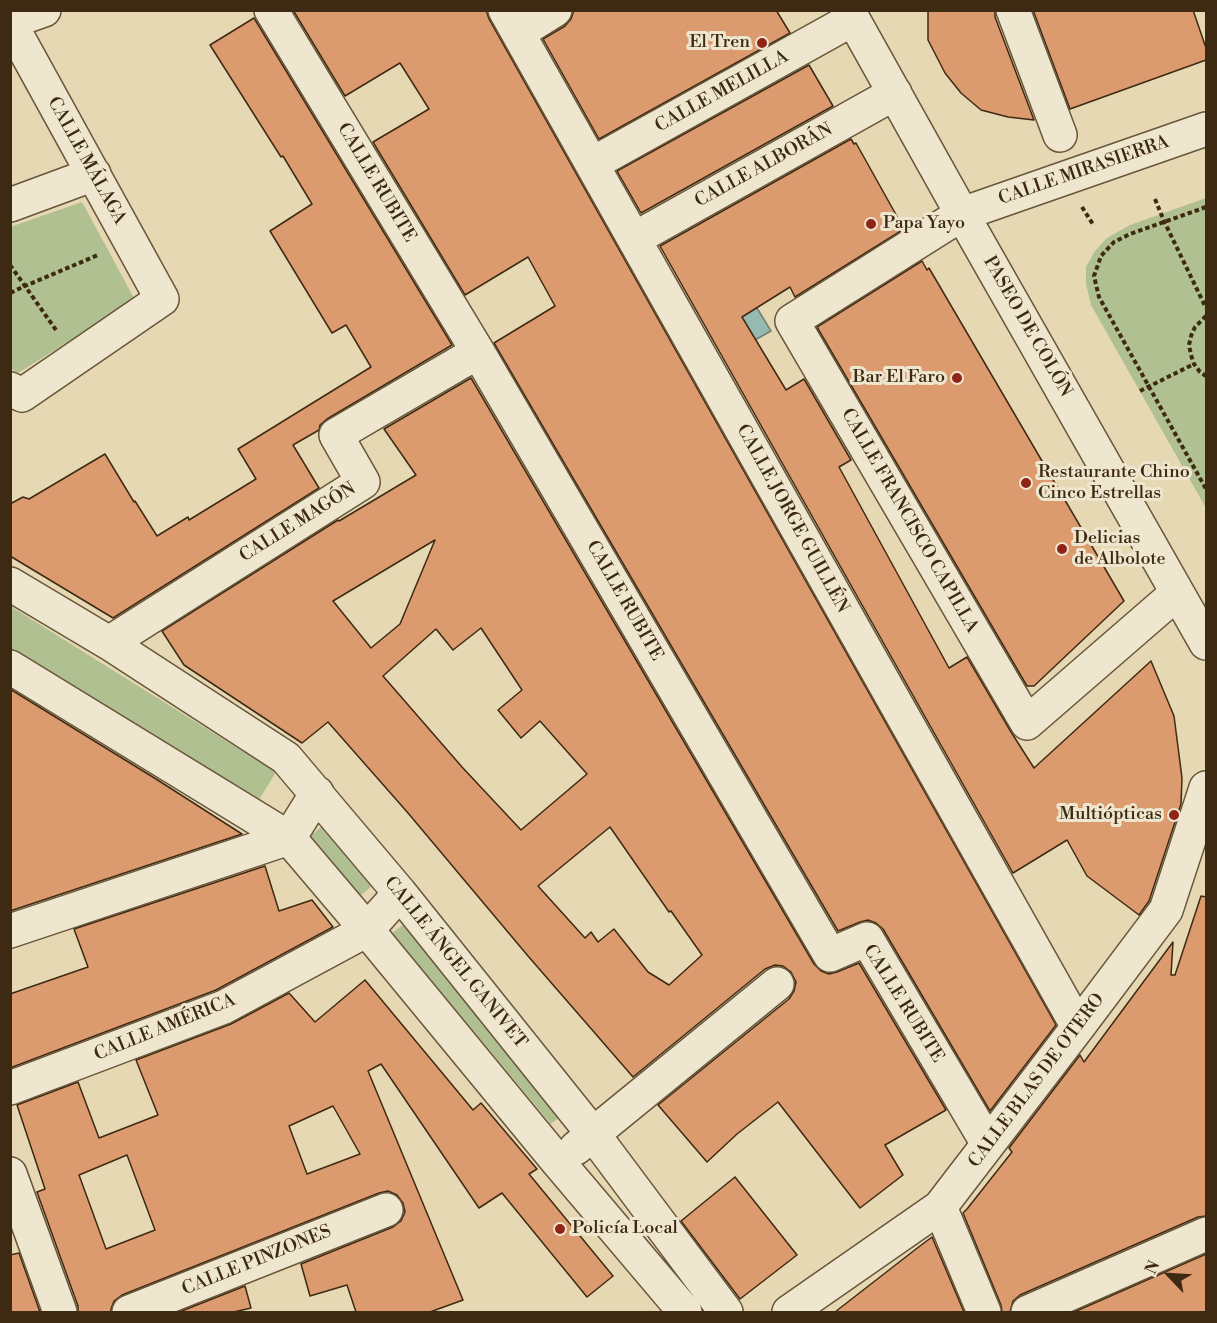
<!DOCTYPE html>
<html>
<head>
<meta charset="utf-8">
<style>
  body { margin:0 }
  #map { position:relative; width:1217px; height:1323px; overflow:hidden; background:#e5d8b3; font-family:"Libre Bodoni",serif }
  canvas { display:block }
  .frame { position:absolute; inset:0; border:12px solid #3e2912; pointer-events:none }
  .north { position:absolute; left:1139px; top:1245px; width:60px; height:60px; -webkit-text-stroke:4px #eee6ce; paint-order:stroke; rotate:295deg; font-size:16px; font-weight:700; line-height:24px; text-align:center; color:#3e2912 }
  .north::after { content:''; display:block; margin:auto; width:21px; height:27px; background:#3e2912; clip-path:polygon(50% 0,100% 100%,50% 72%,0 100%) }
</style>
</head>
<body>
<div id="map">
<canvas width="1217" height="1323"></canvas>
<div class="frame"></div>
<div class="north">N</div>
</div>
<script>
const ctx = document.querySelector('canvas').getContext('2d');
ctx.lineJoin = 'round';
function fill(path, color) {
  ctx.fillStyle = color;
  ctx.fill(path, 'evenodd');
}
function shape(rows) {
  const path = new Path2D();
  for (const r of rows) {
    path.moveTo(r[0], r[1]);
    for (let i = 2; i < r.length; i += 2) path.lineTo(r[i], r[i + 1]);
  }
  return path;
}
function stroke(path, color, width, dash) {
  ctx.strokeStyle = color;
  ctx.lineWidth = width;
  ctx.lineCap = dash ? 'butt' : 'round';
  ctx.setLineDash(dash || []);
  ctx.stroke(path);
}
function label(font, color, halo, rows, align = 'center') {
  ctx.font = font + ' "Libre Bodoni",serif';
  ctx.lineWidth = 6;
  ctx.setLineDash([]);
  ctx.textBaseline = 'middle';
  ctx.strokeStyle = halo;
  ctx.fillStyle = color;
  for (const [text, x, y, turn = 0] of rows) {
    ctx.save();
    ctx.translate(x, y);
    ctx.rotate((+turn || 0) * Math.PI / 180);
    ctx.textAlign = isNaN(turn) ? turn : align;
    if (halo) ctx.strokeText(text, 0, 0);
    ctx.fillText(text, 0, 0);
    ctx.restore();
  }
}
fill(shape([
  [1206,198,1206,508,1091,305,1086,284,1086,267,1095,251,1107,238,1130,225],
  [82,202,135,300,18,373,10,368,10,227],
  [10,606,276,772,257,803,11,649],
  [322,826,373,885,359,897,308,838],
  [404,924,563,1114,551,1124,392,933]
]), '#b0c090');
const water = shape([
  [749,295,771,331,746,345,733,305,749,295]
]);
fill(water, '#96b9b2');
stroke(water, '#737f72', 1.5);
const building = shape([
  [293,10,486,10,489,19,1056,1025,990,1111,883,929,876,923,868,920,860,922,838,931,494,343,555,306,528,257,465,295,373,142,429,109,400,63,345,96,293,10],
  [574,10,776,10,790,33,599,139,543,39,565,26,571,19,574,10],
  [928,10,995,10,995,17,1034,120,1008,117,981,110,961,93,945,73,928,40,928,10],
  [1033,10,1193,10,1206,48,1206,60,1070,109,1033,10],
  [254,18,452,345,327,419,320,425,319,430,293,445,319,488,113,618,10,556,10,504,23,497,29,499,105,454,134,502,135,501,157,536,188,517,189,520,256,479,238,449,371,367,346,325,332,333,270,231,312,204,283,156,281,157,210,45,254,18],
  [809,65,833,106,641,213,617,171,809,65],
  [851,139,854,144,856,143,904,229,795,297,790,287,742,317,786,390,804,379,851,460,839,467,949,668,967,657,1011,732,1034,768,1151,661,1174,716,1182,778,1181,804,1149,901,1139,915,1087,876,1067,840,1013,873,660,246,851,139],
  [922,261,927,270,929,268,1124,601,1034,686,1027,686,817,327,922,261],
  [471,378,814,964,821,971,829,974,837,972,859,963,946,1110,885,1145,903,1175,860,1208,778,1102,737,1134,707,1162,658,1105,789,999,794,991,796,982,791,972,783,966,775,965,765,969,633,1077,528,956,408,813,328,722,302,743,184,665,162,631,338,520,339,521,416,475,384,429,471,378],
  [435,540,400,624,371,648,333,601,435,540],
  [481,628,522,690,498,710,521,738,540,721,587,774,521,830,462,767,383,676,436,629,453,650,481,628],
  [610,827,669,912,671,911,702,955,669,985,648,972,614,929,598,942,591,932,585,938,538,886,610,827],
  [10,689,156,779,242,834,10,911,10,689],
  [265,866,279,911,312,900,333,927,216,990,10,1068,10,994,88,967,74,929,265,866],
  [1201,896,1206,897,1206,1216,1198,1217,1020,1295,1013,1301,1010,1312,1002,1312,1001,1305,963,1213,967,1209,1012,1152,1009,1148,1080,1055,1084,1062,1173,942,1171,975,1175,975,1201,896],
  [365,980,473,1110,481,1103,537,1169,529,1174,613,1276,587,1297,502,1193,479,1208,381,1064,368,1071,463,1300,430,1312,356,1312,347,1285,310,1296,301,1264,393,1227,401,1221,405,1212,403,1203,397,1195,388,1191,379,1193,122,1295,114,1301,111,1309,111,1312,78,1312,78,1306,37,1192,45,1189,17,1105,78,1082,99,1138,158,1115,136,1060,231,1024,289,993,315,1022,365,980],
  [333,1106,360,1154,307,1174,289,1126,333,1106],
  [127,1155,155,1230,106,1249,79,1175,127,1155],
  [735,1177,797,1255,740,1299,681,1221,735,1177],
  [932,1237,964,1312,835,1312,916,1249,932,1237],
  [19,1253,40,1312,10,1312,10,1255,19,1253],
  [1206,1254,1206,1312,1074,1312,1206,1254],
  [245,1286,251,1308,234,1312,179,1312,245,1286]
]);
fill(building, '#dc9b6e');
stroke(building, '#3e2912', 1.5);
const minor = shape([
  [271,10,478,352,830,955,867,939,988,1144],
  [505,10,1078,1027],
  [848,10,962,214,1206,643],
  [1013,10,1060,135],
  [10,22,44,10],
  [10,23,162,299,22,395,10,389],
  [518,33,555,10],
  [592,164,853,19],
  [10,205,94,174],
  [634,239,895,93],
  [10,584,109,643,286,758,400,893,593,1134,726,1312],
  [1177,593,1027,723,792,321,962,214,1206,129],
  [109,643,363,482,336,435,478,352],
  [10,667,289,838,367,930,558,1162,685,1312],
  [10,931,289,838,317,793],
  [10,1088,224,1007,367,930,400,893],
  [576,1148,777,984],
  [10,1174,60,1312],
  [940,1207,984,1312],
  [129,1312,386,1210],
  [789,1312,940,1207,1078,1027,1166,910,1206,788],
  [1028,1312,1206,1234]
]);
stroke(minor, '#68553a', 36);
stroke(shape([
  [1155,199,1164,221,1206,308],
  [1082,207,1094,226],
  [1206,207,1130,234,1114,242,1101,256,1094,276,1099,297,1206,489],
  [10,265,25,286,10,293],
  [1206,316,1195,327,1191,336,1189,345,1191,355,1194,364,1200,372,1206,376],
  [56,330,25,286,98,255],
  [1140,391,1194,364]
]), '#3e2912', 4, [4.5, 3]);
stroke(minor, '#eee6ce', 33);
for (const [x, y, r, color] of [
  [762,43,6,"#8f2418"],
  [871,224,6,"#8f2418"],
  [957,378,6,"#8f2418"],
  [1026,483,6,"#8f2418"],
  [1062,549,6,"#8f2418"],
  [1174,815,6,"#8f2418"],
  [560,1229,6,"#8f2418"]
]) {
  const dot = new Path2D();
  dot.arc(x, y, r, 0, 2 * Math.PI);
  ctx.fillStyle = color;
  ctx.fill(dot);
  stroke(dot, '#eee6ce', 2);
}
label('18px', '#3e2912', '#eee6ce', [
  ["El Tren",750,43,"right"],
  ["Papa Yayo",883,224],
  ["Bar El Faro",945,378,"right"],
  ["Restaurante Chino",1038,473],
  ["Cinco Estrellas",1038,494],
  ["Delicias",1074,539],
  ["de Albolote",1074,560],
  ["Multiópticas",1162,815,"right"],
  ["Policía Local",572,1229]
], 'left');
label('18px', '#3e2912', '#eee6ce', [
  ["CALLE MELILLA",722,92,-29],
  ["CALLE MÁLAGA",86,161,61],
  ["CALLE ALBORÁN",764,166,-29],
  ["CALLE MIRASIERRA",1084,171,-19],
  ["CALLE RUBITE",376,183,59],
  ["PASEO DE COLÓN",1027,327,60],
  ["CALLE JORGE GUILLÉN",792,519,61],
  ["CALLE FRANCISCO CAPILLA",909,521,60],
  ["CALLE MAGÓN",298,523,-32],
  ["CALLE RUBITE",624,601,60],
  ["CALLE ÁNGEL GANIVET",455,963,51],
  ["CALLE RUBITE",903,1004,58],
  ["CALLE AMÉRICA",165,1028,-22],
  ["CALLE BLAS DE OTERO",1037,1081,-53],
  ["CALLE PINZONES",257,1261,-22]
]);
</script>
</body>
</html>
